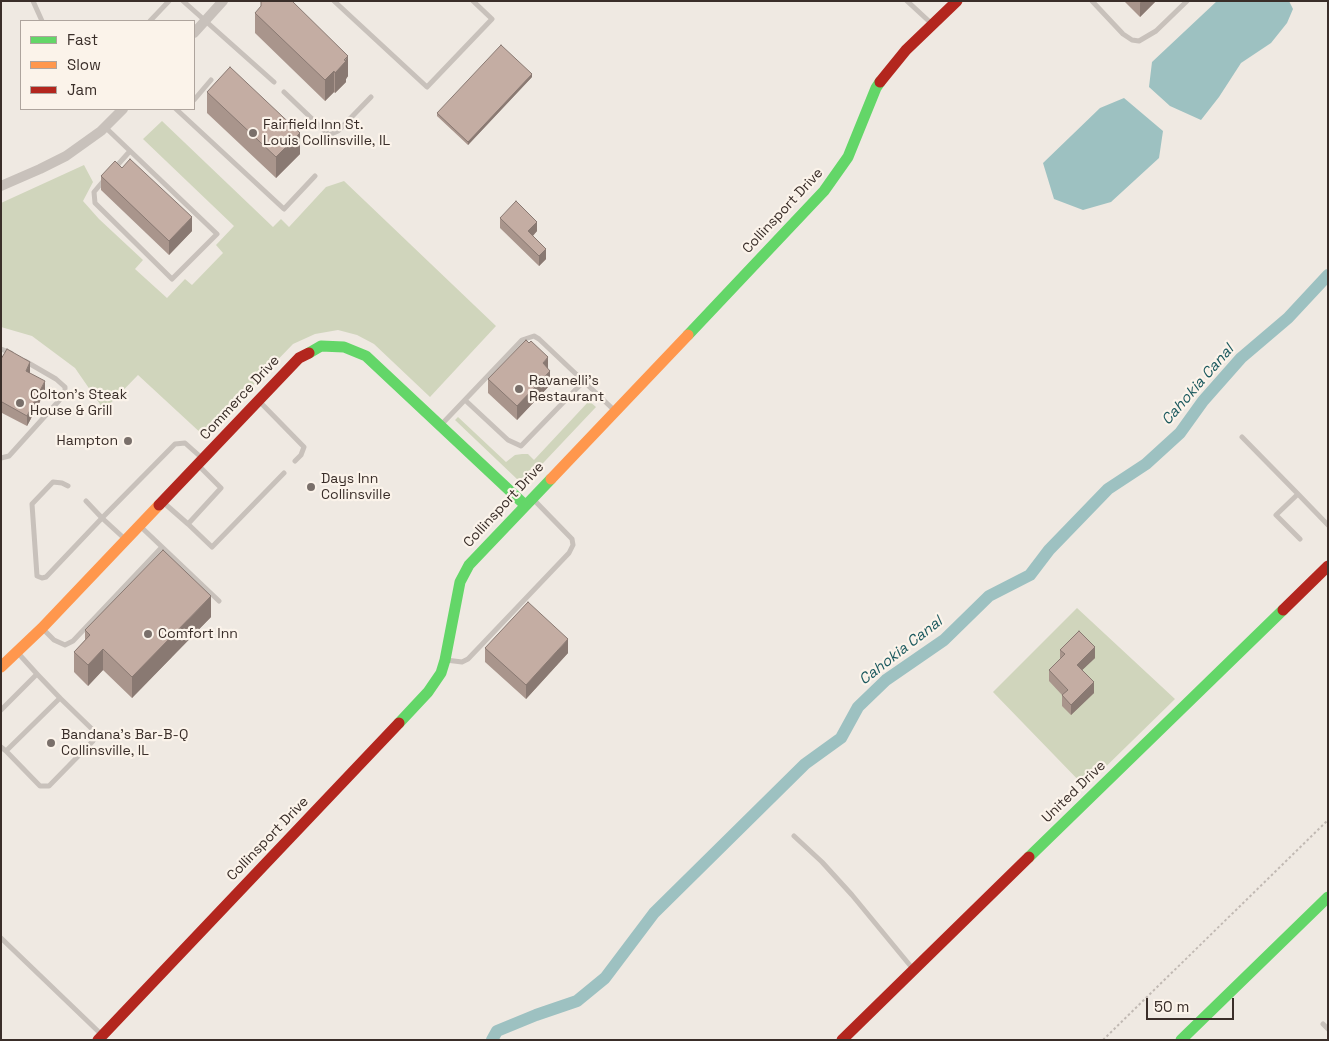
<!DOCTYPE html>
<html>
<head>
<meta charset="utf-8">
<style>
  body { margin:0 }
  #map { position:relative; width:1329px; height:1041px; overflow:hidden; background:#efe9e2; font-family:"Space Grotesk",sans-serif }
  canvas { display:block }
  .frame { position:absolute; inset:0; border:2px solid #3a2e29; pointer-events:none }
  .legend { position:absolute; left:20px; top:20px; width:175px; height:90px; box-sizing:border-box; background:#fbf3ea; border:1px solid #aea49d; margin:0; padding:6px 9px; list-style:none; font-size:15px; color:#3a2e29 }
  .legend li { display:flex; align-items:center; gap:10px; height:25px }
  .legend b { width:25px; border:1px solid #aea49d }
  .scale { position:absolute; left:1146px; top:998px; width:88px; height:22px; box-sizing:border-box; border:2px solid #3a2e29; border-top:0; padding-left:6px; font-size:15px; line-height:18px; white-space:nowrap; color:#3a2e29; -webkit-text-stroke:4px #fbf3ea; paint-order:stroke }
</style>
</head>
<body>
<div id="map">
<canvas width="1329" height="1041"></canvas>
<div class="frame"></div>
<ul class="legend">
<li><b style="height:6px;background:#63d668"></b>Fast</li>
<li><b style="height:6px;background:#ff974d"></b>Slow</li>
<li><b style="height:6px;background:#b3261e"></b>Jam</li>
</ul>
<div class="scale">50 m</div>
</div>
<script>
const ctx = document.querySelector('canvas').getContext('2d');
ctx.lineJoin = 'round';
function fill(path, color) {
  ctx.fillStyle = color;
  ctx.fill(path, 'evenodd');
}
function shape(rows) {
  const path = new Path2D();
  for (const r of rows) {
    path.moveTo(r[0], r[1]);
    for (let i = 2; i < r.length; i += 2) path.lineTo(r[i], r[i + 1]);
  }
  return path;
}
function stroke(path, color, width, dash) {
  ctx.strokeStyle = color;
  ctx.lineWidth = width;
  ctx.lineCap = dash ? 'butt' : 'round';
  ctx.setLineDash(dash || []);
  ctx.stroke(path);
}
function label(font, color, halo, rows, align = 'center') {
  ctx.font = font + ' "Space Grotesk",sans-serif';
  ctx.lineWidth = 4.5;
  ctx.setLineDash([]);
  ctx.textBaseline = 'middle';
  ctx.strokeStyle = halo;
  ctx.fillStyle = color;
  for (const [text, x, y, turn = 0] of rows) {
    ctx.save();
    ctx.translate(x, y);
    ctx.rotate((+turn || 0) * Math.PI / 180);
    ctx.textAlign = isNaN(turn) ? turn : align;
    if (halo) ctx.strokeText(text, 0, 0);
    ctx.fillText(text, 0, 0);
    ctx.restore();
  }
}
fill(shape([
  [162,121,273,227,281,219,289,227,326,187,344,181,496,326,430,397,374,344,357,335,338,330,315,334,293,344,204,436,138,375,104,410,75,368,32,336,1,327,1,203,84,165,93,182,83,201,99,219,143,260,135,269,167,298,185,279,192,285,223,253,216,245,234,226,143,139],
  [589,401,596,407,528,479,523,481,518,480,455,420,458,417,506,462,515,455,522,454,528,454,534,460],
  [1077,608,1175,699,1085,787,993,692]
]), '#d0d5bc');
fill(shape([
  [1217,1,1289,1,1293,9,1287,23,1271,43,1241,63,1219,97,1201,120,1170,106,1149,87,1152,62],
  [1124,98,1163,131,1159,158,1111,202,1083,210,1054,199,1043,163,1100,108]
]), '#9dc1c1');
stroke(shape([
  [492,1040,497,1031,536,1015,577,1001,605,978,654,913,805,764,841,738,858,707,886,680,944,640,989,596,1030,575,1049,550,1108,489,1146,464,1180,433,1203,401,1241,358,1288,318,1328,275]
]), '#9dc1c1', 12);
stroke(shape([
  [1103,1040,1328,820]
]), '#c1b9b3', 2, [2.5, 2.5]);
stroke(shape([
  [33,1,42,21],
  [183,1,274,82],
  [334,1,427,87,492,19,473,1],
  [907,1,932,24],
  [1092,1,1123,34,1132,40,1139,41,1156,31,1187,1],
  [150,21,169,1],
  [284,92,329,135,338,131,371,97],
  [194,100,211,80],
  [176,109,284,209,315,176],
  [114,169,130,151],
  [105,179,94,192,95,203,172,279,217,234,105,127],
  [1,349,11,353],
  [465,400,508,440,521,446,584,381],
  [259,401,304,447,301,455,295,461],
  [440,426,522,340,534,336,539,339,614,410],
  [1242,437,1298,494],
  [1,458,9,456,65,394,65,387,56,379,25,361],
  [199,466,221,488,188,524,212,547,284,473],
  [68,486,62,483,53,482,32,504,37,576,42,578,46,577,102,518,126,540],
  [86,501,102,518,175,444,185,443,203,459],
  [164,503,188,524],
  [140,526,219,601],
  [1300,539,1276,515,1298,494,1328,525],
  [42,628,54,640,65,645,73,641,162,547],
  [446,660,462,662,468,659,569,553,573,545,572,539,534,500],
  [1,710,37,674,18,653],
  [1,747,6,751,60,698,37,674],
  [6,751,40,786,49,786,93,741,94,731,60,698],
  [794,836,822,862,852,895,913,969],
  [1,938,102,1035],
  [1323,1024,1328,1029]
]), '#c8c1bb', 5);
stroke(shape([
  [194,33,223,1],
  [1,186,40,169,66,156,101,131,123,109]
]), '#c8c1bb', 10);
stroke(shape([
  [688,335,824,191,848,157,876,88,880,82],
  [309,353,321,346,344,347,366,356,525,505],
  [399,723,428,692,441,673,445,660,460,582,469,565,551,479],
  [1029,857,1283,610],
  [1181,1040,1328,897]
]), '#63d668', 11);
stroke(shape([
  [551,479,688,335],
  [1,667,42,628,159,505]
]), '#ff974d', 11);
stroke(shape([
  [880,82,906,50,957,1],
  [159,505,299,358,309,353],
  [1283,610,1328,566],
  [98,1040,399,723],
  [842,1040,1029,857]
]), '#b3261e', 11);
fill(shape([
  [1124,1,1156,1,1140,17],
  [255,13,348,76,346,79,346,82,335,93,334,92,325,101,255,33],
  [532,77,468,145,437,116,437,113],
  [207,92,300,154,276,178,207,113],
  [101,176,192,231,169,255,101,190],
  [500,218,537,231,533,236,546,259,539,266,500,228],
  [1,359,30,373,45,392,27,426,2,413],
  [548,369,550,385,517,420,488,393,488,379],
  [211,617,132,698,103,670,88,686,74,672,74,652,85,640,85,630],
  [485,648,568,653,526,699,485,662],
  [1060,650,1095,658,1082,670,1094,693,1071,715,1062,706,1062,695,1049,681,1049,670,1060,659]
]), '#a9958c');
fill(shape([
  [1141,1,1156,1,1140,17,1140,3],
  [348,56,348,76,346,79,346,82,335,93,335,73],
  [334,71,334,92,325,101,325,80],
  [532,74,532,77,468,145,468,142],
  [300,133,300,154,276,178,276,157],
  [192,217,192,231,169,255,169,241],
  [537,222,537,231,528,241,528,231],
  [546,249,546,259,539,266,539,256],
  [548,357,548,371,543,363],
  [30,362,30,373,26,382,26,371],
  [550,371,550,385,517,420,517,406],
  [45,381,45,392,27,426,27,416],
  [2,402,2,413,1,415,1,404],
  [211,596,211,617,132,698,132,677],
  [568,639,568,653,526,699,526,685],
  [1095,647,1095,658,1077,675,1077,665],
  [103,649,103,670,88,686,88,665],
  [1094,682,1094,693,1071,715,1071,705]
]), '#897972');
const building = shape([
  [262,1,292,1,348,56,344,60,346,61,335,73,334,71,325,80,255,13,261,6,261,2,262,1],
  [501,45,532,74,468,142,437,113,501,45],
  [230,67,300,133,276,157,207,92,230,67],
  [130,159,192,217,169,241,101,176,115,161,122,168,130,159],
  [516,201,537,222,528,231,546,249,539,256,500,218,516,201],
  [526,340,529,343,531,341,548,357,543,363,550,371,517,406,488,379,526,340],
  [7,349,30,362,26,371,45,381,27,416,2,402,1,404,1,359,7,349],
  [163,550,211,596,132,677,103,649,88,665,74,652,90,635,85,630,163,550],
  [528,602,568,639,526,685,485,648,528,602],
  [1079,631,1095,647,1077,665,1094,682,1071,705,1062,695,1068,690,1049,670,1065,654,1060,650,1079,631]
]);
fill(building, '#c4ada3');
stroke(building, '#897972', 1);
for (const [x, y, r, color] of [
  [253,133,5,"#796f6a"],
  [519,389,5,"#796f6a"],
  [20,403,5,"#796f6a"],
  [128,441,5,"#796f6a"],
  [311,487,5,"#796f6a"],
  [148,634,5,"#796f6a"],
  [51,743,5,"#796f6a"]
]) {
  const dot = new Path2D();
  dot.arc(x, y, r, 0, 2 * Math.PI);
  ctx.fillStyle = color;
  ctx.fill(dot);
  stroke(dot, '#fbf3ea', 2);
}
label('14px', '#3a2e29', '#fbf3ea', [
  ["Fairfield Inn St.",263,125],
  ["Louis Collinsville, IL",263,141],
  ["Ravanelli's",529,381],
  ["Restaurant",529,397],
  ["Colton's Steak",30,395],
  ["House & Grill",30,411],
  ["Hampton",118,441,"right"],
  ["Days Inn",321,479],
  ["Collinsville",321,495],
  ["Comfort Inn",158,634],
  ["Bandana's Bar-B-Q",61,735],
  ["Collinsville, IL",61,751]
], 'left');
label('14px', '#3a2e29', '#fbf3ea', [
  ["Collinsport Drive",783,211,-47],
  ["Commerce Drive",240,398,-47],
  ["Collinsport Drive",504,505,-47],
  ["United Drive",1074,792,-44],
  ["Collinsport Drive",268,839,-46]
]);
label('italic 15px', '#1b595e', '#fbf3ea', [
  ["Cahokia Canal",1198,385,-49],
  ["Cahokia Canal",901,651,-38]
]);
</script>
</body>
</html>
